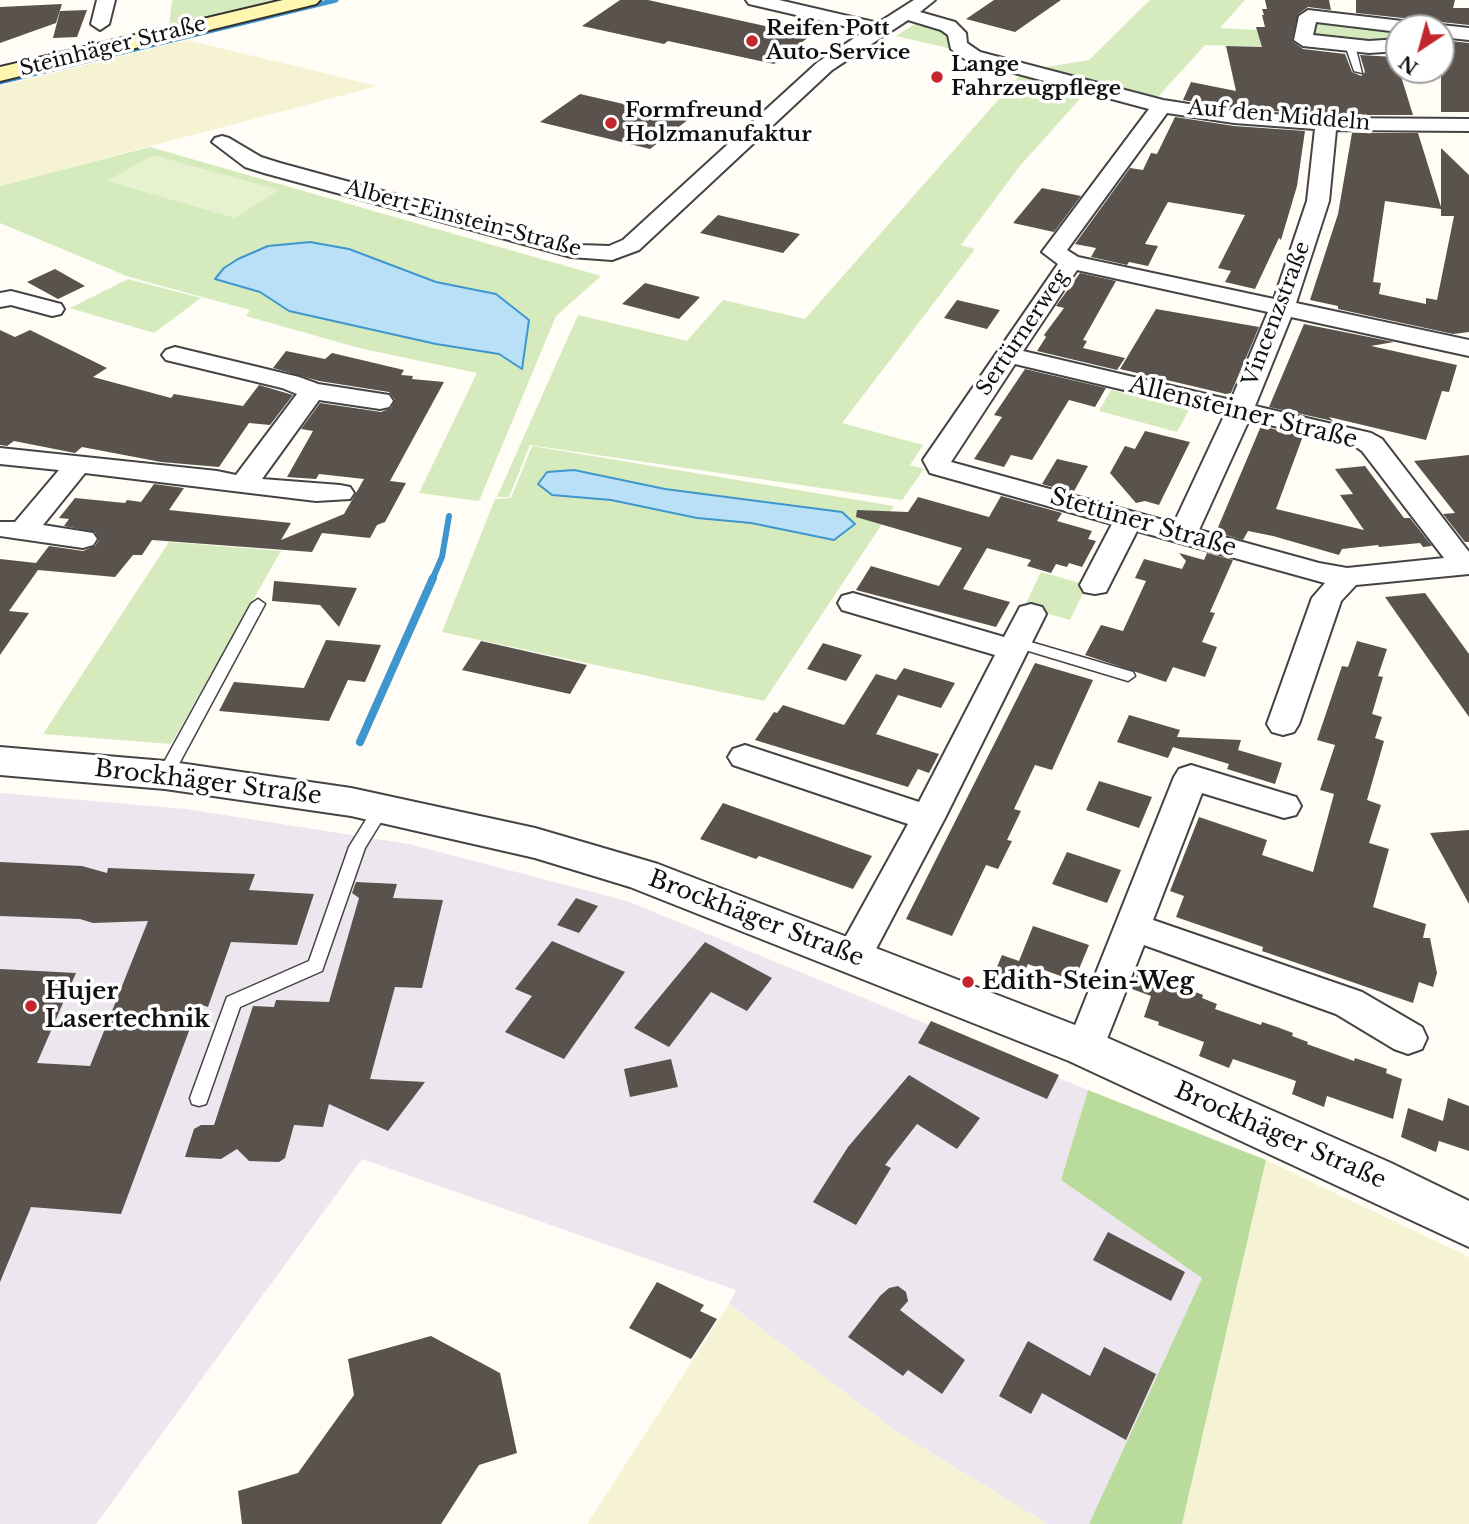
<!DOCTYPE html>
<html>
<head>
<meta charset="utf-8">
<style>
  body { margin:0 }
  #map { position:relative; width:1469px; height:1524px; overflow:hidden; background:#fffdf5; font-family:"Libre Baskerville",serif }
  canvas { display:block }
  .north { position:absolute; left:1385px; top:14px; width:70px; height:70px; box-sizing:border-box; background:#fff; border:2px solid #a0a0a0; border-radius:50%; rotate:216deg; font-size:19px; font-weight:700; line-height:28px; text-align:center; color:#111 }
  .north::after { content:''; display:block; margin:auto; width:24px; height:32px; background:#c4262e; clip-path:polygon(50% 0,100% 100%,50% 72%,0 100%) }
</style>
</head>
<body>
<div id="map">
<canvas width="1469" height="1524"></canvas>
<div class="north">N</div>
</div>
<script>
const ctx = document.querySelector('canvas').getContext('2d');
ctx.lineJoin = 'round';
function fill(path, color) {
  ctx.fillStyle = color;
  ctx.fill(path, 'evenodd');
}
function shape(rows) {
  const path = new Path2D();
  for (const r of rows) {
    path.moveTo(r[0], r[1]);
    for (let i = 2; i < r.length; i += 2) path.lineTo(r[i], r[i + 1]);
  }
  return path;
}
function stroke(path, color, width, dash) {
  ctx.strokeStyle = color;
  ctx.lineWidth = width;
  ctx.lineCap = dash ? 'butt' : 'round';
  ctx.setLineDash(dash || []);
  ctx.stroke(path);
}
function label(font, color, halo, rows, align = 'center') {
  ctx.font = font + ' "Libre Baskerville",serif';
  ctx.lineWidth = 7;
  ctx.setLineDash([]);
  ctx.textBaseline = 'middle';
  ctx.strokeStyle = halo;
  ctx.fillStyle = color;
  for (const [text, x, y, turn = 0] of rows) {
    ctx.save();
    ctx.translate(x, y);
    ctx.rotate((+turn || 0) * Math.PI / 180);
    ctx.textAlign = isNaN(turn) ? turn : align;
    if (halo) ctx.strokeText(text, 0, 0);
    ctx.fillText(text, 0, 0);
    ctx.restore();
  }
}
fill(shape([
  [0,793,186,809,409,844,627,901,1088,1090,1061,1180,1202,1278,1089,1524,1047,1524,894,1430,729,1304,736,1290,362,1159,96,1524,0,1524]
]), '#eee6ef');
fill(shape([
  [187,40,378,86,0,186,0,86],
  [1266,1160,1469,1257,1469,1524,1182,1524],
  [729,1304,894,1430,1047,1524,587,1524]
]), '#f6f3d4');
fill(shape([
  [172,0,279,0,169,27],
  [1150,0,1245,0,1220,28,1294,32,1294,48,1205,45,1156,99,1040,68,1089,60],
  [920,21,939,26,951,35,952,49,896,36],
  [1327,21,1399,30,1399,41,1357,43,1327,40,1313,33,1314,23],
  [1021,74,1087,91,1019,167,961,245,975,249,842,423,923,445,910,465,924,469,902,500,530,445,509,497,497,497,578,315,687,341,723,300,805,319],
  [150,147,601,276,556,316,479,501,419,493,477,373,359,348,246,316,250,310,129,277,0,223,0,186],
  [268,246,349,249,436,282,496,294,522,369,499,354,436,344,289,311,224,268,238,259],
  [128,279,201,298,154,333,70,308],
  [1111,390,1112,390,1189,410,1177,432,1099,411],
  [532,446,894,506,764,701,442,632,495,499,511,498],
  [574,470,665,489,751,523,697,518,611,500,552,495],
  [169,542,281,551,171,744,43,734],
  [1041,572,1087,585,1070,620,1024,607]
]), '#d5ebbd');
fill(shape([
  [1088,1090,1266,1160,1182,1524,1089,1524,1202,1278,1061,1180]
]), '#b9dc9c');
fill(shape([
  [153,155,279,190,235,218,107,181]
]), '#e6f2cf');
const water = shape([
  [310,242,349,249,436,282,496,294,529,320,522,369,499,354,436,344,289,311,260,292,215,279,224,268,238,259,268,246,310,242],
  [574,470,665,489,842,512,855,524,834,540,751,523,697,518,611,500,552,495,538,484,547,472,574,470]
]);
fill(water, '#b9e0f7');
stroke(water, '#3f96cf', 2);
stroke(shape([
  [0,82,336,0]
]), '#3f96cf', 5);
stroke(shape([
  [432,580,442,557,449,516]
]), '#3f96cf', 6);
stroke(shape([
  [360,742,433,578]
]), '#3f96cf', 8);
fill(shape([
  [620,0,648,0,810,36,774,64,668,41,664,44,582,26],
  [994,0,1061,0,1015,32,966,19],
  [1265,0,1329,0,1331,10,1308,7,1298,14,1292,41,1303,49,1345,54,1352,72,1361,76,1365,72,1360,55,1395,57,1413,115,1326,115,1234,108,1183,100,1191,82,1236,91,1226,46,1262,47,1256,27,1265,27,1262,15,1264,15,1262,9,1267,9],
  [1356,0,1455,0,1453,8,1469,8,1469,25,1356,13],
  [62,4,56,23,0,43,0,7],
  [87,10,77,37,53,38,60,11],
  [1441,40,1469,43,1469,112,1441,112],
  [580,94,689,119,650,149,540,122],
  [1175,117,1234,126,1305,131,1297,186,1281,240,1279,238,1255,289,1225,282,1231,271,1218,268,1245,215,1168,202,1145,244,1158,246,1148,266,1129,262,1127,265,1091,257,1096,248,1075,244,1130,168,1143,170,1151,153,1157,154],
  [1352,133,1418,133,1441,207,1441,148,1469,175,1469,332,1453,334,1338,309,1338,306,1310,300,1338,214],
  [1385,201,1441,209,1441,216,1454,216,1437,300,1426,298,1426,304,1379,294,1381,283,1373,282],
  [1042,188,1081,196,1054,232,1013,223],
  [718,215,800,234,783,253,700,233],
  [55,269,85,286,58,299,27,282],
  [1080,273,1116,281,1083,340,1087,341,1083,348,1125,358,1117,370,1037,351,1046,337,1044,335,1064,308,1056,306],
  [645,283,700,297,679,319,622,304],
  [957,300,1000,310,987,329,944,318],
  [1156,309,1259,327,1231,393,1226,394,1120,369],
  [1304,324,1394,342,1371,346,1457,365,1449,392,1442,391,1426,440,1329,417,1333,421,1269,407],
  [0,330,15,337,30,330,107,368,93,377,171,398,174,394,243,406,259,385,293,395,270,425,249,423,219,467,161,462,82,447,75,453,14,441,7,446,0,445],
  [286,351,325,359,332,353,404,370,401,375,413,376,412,379,444,382,390,481,406,483,385,522,377,525,370,538,322,533,312,552,152,540,142,555,133,555,115,577,38,570,9,611,29,613,0,655,0,559,36,563,49,546,83,551,95,546,99,540,95,532,64,526,69,519,59,518,75,498,125,503,127,500,141,502,154,484,184,488,169,510,291,523,281,540,344,514,364,479,319,474,316,479,287,477,313,431,301,429,320,403,381,412,391,408,395,400,389,392,319,381,273,368],
  [1025,369,1106,388,1095,407,1069,400,1032,460,1011,455,1004,467,974,459,1002,417,994,415],
  [1261,426,1303,436,1276,509,1364,530,1340,495,1353,494,1335,469,1365,466,1404,518,1410,518,1432,546,1423,547,1420,543,1379,547,1378,545,1342,549,1339,555,1273,536,1248,531,1243,540,1216,532],
  [1145,431,1190,442,1159,505,1145,501,1136,503,1110,473,1125,446,1135,449],
  [1469,455,1469,542,1465,542,1443,514,1455,513,1414,461],
  [1057,459,1088,466,1073,493,1042,484],
  [1001,496,1062,513,1057,521,1092,531,1088,539,1096,541,1082,567,1069,563,1067,567,1056,564,1051,573,1027,566,1031,560,987,548,963,589,1010,602,996,627,856,590,871,566,939,586,962,548,856,517,857,510,908,512,918,497,989,517],
  [1179,553,1204,560,1207,553,1233,560,1210,612,1215,613,1202,642,1217,647,1205,677,1173,667,1166,682,1085,655,1101,625,1123,631,1146,581,1135,578,1144,559,1182,569,1186,561],
  [274,581,357,588,339,627,320,605,272,601],
  [1425,593,1469,654,1469,717,1385,597],
  [326,640,381,645,365,682,348,680,329,721,219,711,234,682,304,688],
  [481,641,587,665,570,694,462,670],
  [1357,641,1387,649,1378,676,1383,677,1372,714,1382,717,1375,738,1384,741,1367,800,1381,805,1369,843,1389,849,1373,907,1426,924,1423,938,1430,938,1437,973,1433,987,1419,982,1413,1003,1262,951,1263,947,1176,917,1184,896,1170,891,1199,817,1267,840,1262,855,1313,872,1334,794,1320,790,1335,745,1317,740,1342,666,1348,667],
  [823,643,862,655,846,681,807,669],
  [1035,663,1093,680,1052,770,1035,765,1014,809,1021,811,1007,840,1012,841,998,869,986,865,952,936,906,919],
  [904,668,955,683,941,708,898,695,876,734,939,754,929,773,918,769,908,787,755,740,774,712,777,713,783,705,844,725,876,674,896,680],
  [1129,715,1180,730,1177,737,1241,740,1238,750,1282,763,1275,784,1227,769,1229,764,1173,747,1168,758,1117,742],
  [1099,781,1152,797,1139,828,1086,810],
  [723,803,852,849,872,856,853,889,759,856,756,859,700,839],
  [1469,830,1469,904,1430,833],
  [1067,852,1121,870,1107,903,1052,884],
  [0,862,82,866,107,873,108,868,255,874,249,890,314,894,297,945,231,942,208,1007,199,1004,121,1214,31,1207,0,1282,0,969,76,973,37,1063,90,1066,148,921,93,923,80,919,0,916],
  [356,882,397,884,393,898,443,900,422,988,395,987,370,1079,425,1082,388,1131,329,1104,323,1127,294,1125,285,1158,279,1162,249,1161,237,1149,221,1159,185,1157,194,1129,201,1125,214,1125,253,1006,274,1007,276,1000,329,1002,359,898,352,893],
  [576,898,598,906,579,933,557,925],
  [1033,926,1089,945,1074,981,1028,964,1019,984,994,974,1002,955,1019,961],
  [552,941,625,972,564,1059,505,1032,532,996,515,989],
  [705,942,772,978,747,1011,711,992,669,1047,634,1028],
  [1139,969,1203,995,1202,998,1217,1004,1215,1009,1261,1025,1262,1022,1277,1027,1293,1033,1292,1036,1308,1042,1307,1044,1354,1061,1355,1058,1387,1069,1386,1073,1402,1079,1393,1119,1327,1096,1324,1107,1292,1094,1296,1081,1233,1059,1229,1068,1199,1056,1204,1042,1158,1025,1159,1022,1144,1017,1151,996,1132,989],
  [931,1021,1059,1075,1047,1099,918,1043],
  [671,1059,678,1087,630,1097,624,1069],
  [909,1075,980,1118,957,1149,917,1124,885,1165,891,1168,856,1225,813,1202,848,1147],
  [1448,1098,1469,1106,1469,1151,1439,1141,1436,1152,1401,1137,1408,1108,1443,1121],
  [1108,1232,1185,1272,1171,1301,1093,1260],
  [657,1282,704,1305,700,1311,717,1319,691,1359,629,1328],
  [898,1286,906,1292,908,1301,900,1310,965,1360,942,1394,908,1370,903,1376,848,1337,880,1296,889,1288],
  [431,1336,500,1373,517,1453,479,1465,441,1524,242,1524,238,1491,298,1473,354,1395,348,1359],
  [1028,1341,1090,1376,1104,1347,1156,1374,1126,1440,1042,1393,1031,1414,999,1396]
]), '#5a524d');
const service = shape([
  [1350,42,1355,45,1362,73,1354,71,1345,45,1350,42],
  [258,599,265,604,173,775,171,779,159,779,157,775,251,604,258,599],
  [1017,638,1133,672,1135,676,1128,681,1012,646,1010,643,1017,638],
  [381,803,387,805,389,809,365,848,322,971,240,1007,206,1104,199,1106,192,1104,190,1098,227,997,309,961,349,847,375,805,381,803]
]);
const minor = shape([
  [97,0,115,0,109,24,100,30,91,24,97,0],
  [746,0,779,0,878,23,914,0,935,0,920,12,955,22,966,33,967,43,980,52,1163,100,1234,111,1326,118,1469,119,1469,131,1336,130,1329,201,1296,303,1469,340,1469,356,1291,317,1255,406,1371,433,1382,439,1469,552,1469,574,1356,585,1341,601,1299,724,1294,732,1283,735,1272,732,1267,724,1312,598,1325,583,1137,531,1106,592,1095,594,1084,592,1080,585,1112,524,930,473,923,460,1058,264,1042,252,1149,109,966,60,951,49,948,35,941,30,908,20,832,70,639,250,612,260,571,257,264,173,245,167,212,142,215,138,222,136,229,138,261,157,280,163,580,245,609,246,623,240,818,62,865,31,749,4,746,0],
  [1167,113,1234,123,1315,129,1307,201,1274,299,1078,257,1067,250,1167,113],
  [1077,270,1268,312,1231,400,1023,351,1077,270],
  [1015,364,1225,414,1174,523,951,462,1015,364],
  [1249,420,1353,445,1362,451,1444,558,1347,568,1319,563,1199,530,1249,420],
  [1308,10,1411,22,1420,28,1399,28,1399,32,1316,22,1313,35,1369,41,1399,39,1399,51,1369,53,1303,46,1294,40,1299,16,1308,10],
  [1441,25,1469,28,1469,40,1441,37,1441,28,1434,28,1441,25],
  [11,291,61,304,64,309,61,314,52,316,11,305,0,307,0,293,11,291],
  [175,347,299,377,318,384,389,395,393,401,389,407,380,409,319,400,262,479,340,485,350,487,354,493,350,499,316,501,85,473,43,525,93,533,97,539,93,545,83,548,0,536,0,522,15,522,59,470,0,464,0,448,217,471,236,475,297,394,282,388,166,360,162,355,166,350,175,347],
  [853,593,1004,637,1020,607,1031,604,1042,607,1046,614,945,818,867,966,854,971,841,966,835,956,908,824,733,765,728,757,733,749,745,745,919,802,995,655,842,610,838,603,842,596,853,593],
  [1191,765,1296,797,1301,806,1296,815,1284,818,1202,793,1153,920,1362,992,1422,1027,1427,1038,1422,1049,1408,1054,1394,1049,1336,1014,1144,945,1099,1059,1085,1064,1071,1059,1066,1048,1174,777,1179,769,1191,765]
]);
const tertiary = shape([
  [0,747,165,761,351,788,535,828,658,864,1101,1035,1391,1163,1469,1201,1469,1247,1069,1061,630,887,535,858,351,816,165,789,0,775,0,747]
]);
const secondary = shape([
  [283,0,320,0,316,4,0,81,0,67,283,0]
]);
stroke(service, '#444', 3);
stroke(minor, '#444', 4);
stroke(tertiary, '#444', 4);
stroke(secondary, '#333', 4);
fill(service, '#fff');
fill(minor, '#fff');
fill(tertiary, '#fff');
fill(secondary, '#fff6b0');
for (const [x, y, r, color] of [
  [752,41,7,"#c4262e"],
  [937,77,7,"#c4262e"],
  [611,123,7,"#c4262e"],
  [968,982,7,"#c4262e"],
  [31,1006,7,"#c4262e"]
]) {
  const dot = new Path2D();
  dot.arc(x, y, r, 0, 2 * Math.PI);
  ctx.fillStyle = color;
  ctx.fill(dot);
  stroke(dot, '#fff', 2.5);
}
label('bold 21px', '#111', '#fff', [
  ["Reifen Pott",766,29],
  ["Auto-Service",766,53],
  ["Lange",951,65],
  ["Fahrzeugpflege",951,89],
  ["Formfreund",625,111],
  ["Holzmanufaktur",625,135]
], 'left');
label('21px', '#111', '#fff', [
  ["Steinhäger Straße",113,47,-14],
  ["Auf den Middeln",1279,116,5],
  ["Albert-Einstein-Straße",463,219,15],
  ["Vincenzstraße",1277,314,-69],
  ["Sertürnerweg",1023,333,-56]
]);
label('24px', '#111', '#fff', [
  ["Allensteiner Straße",1243,413,14],
  ["Stettiner Straße",1143,523,16],
  ["Brockhäger Straße",208,783,7],
  ["Brockhäger Straße",756,919,21],
  ["Brockhäger Straße",1280,1136,24]
]);
label('bold 24px', '#111', '#fff', [
  ["Edith-Stein-Weg",982,982],
  ["Hujer",45,992],
  ["Lasertechnik",45,1020]
], 'left');
</script>
</body>
</html>
